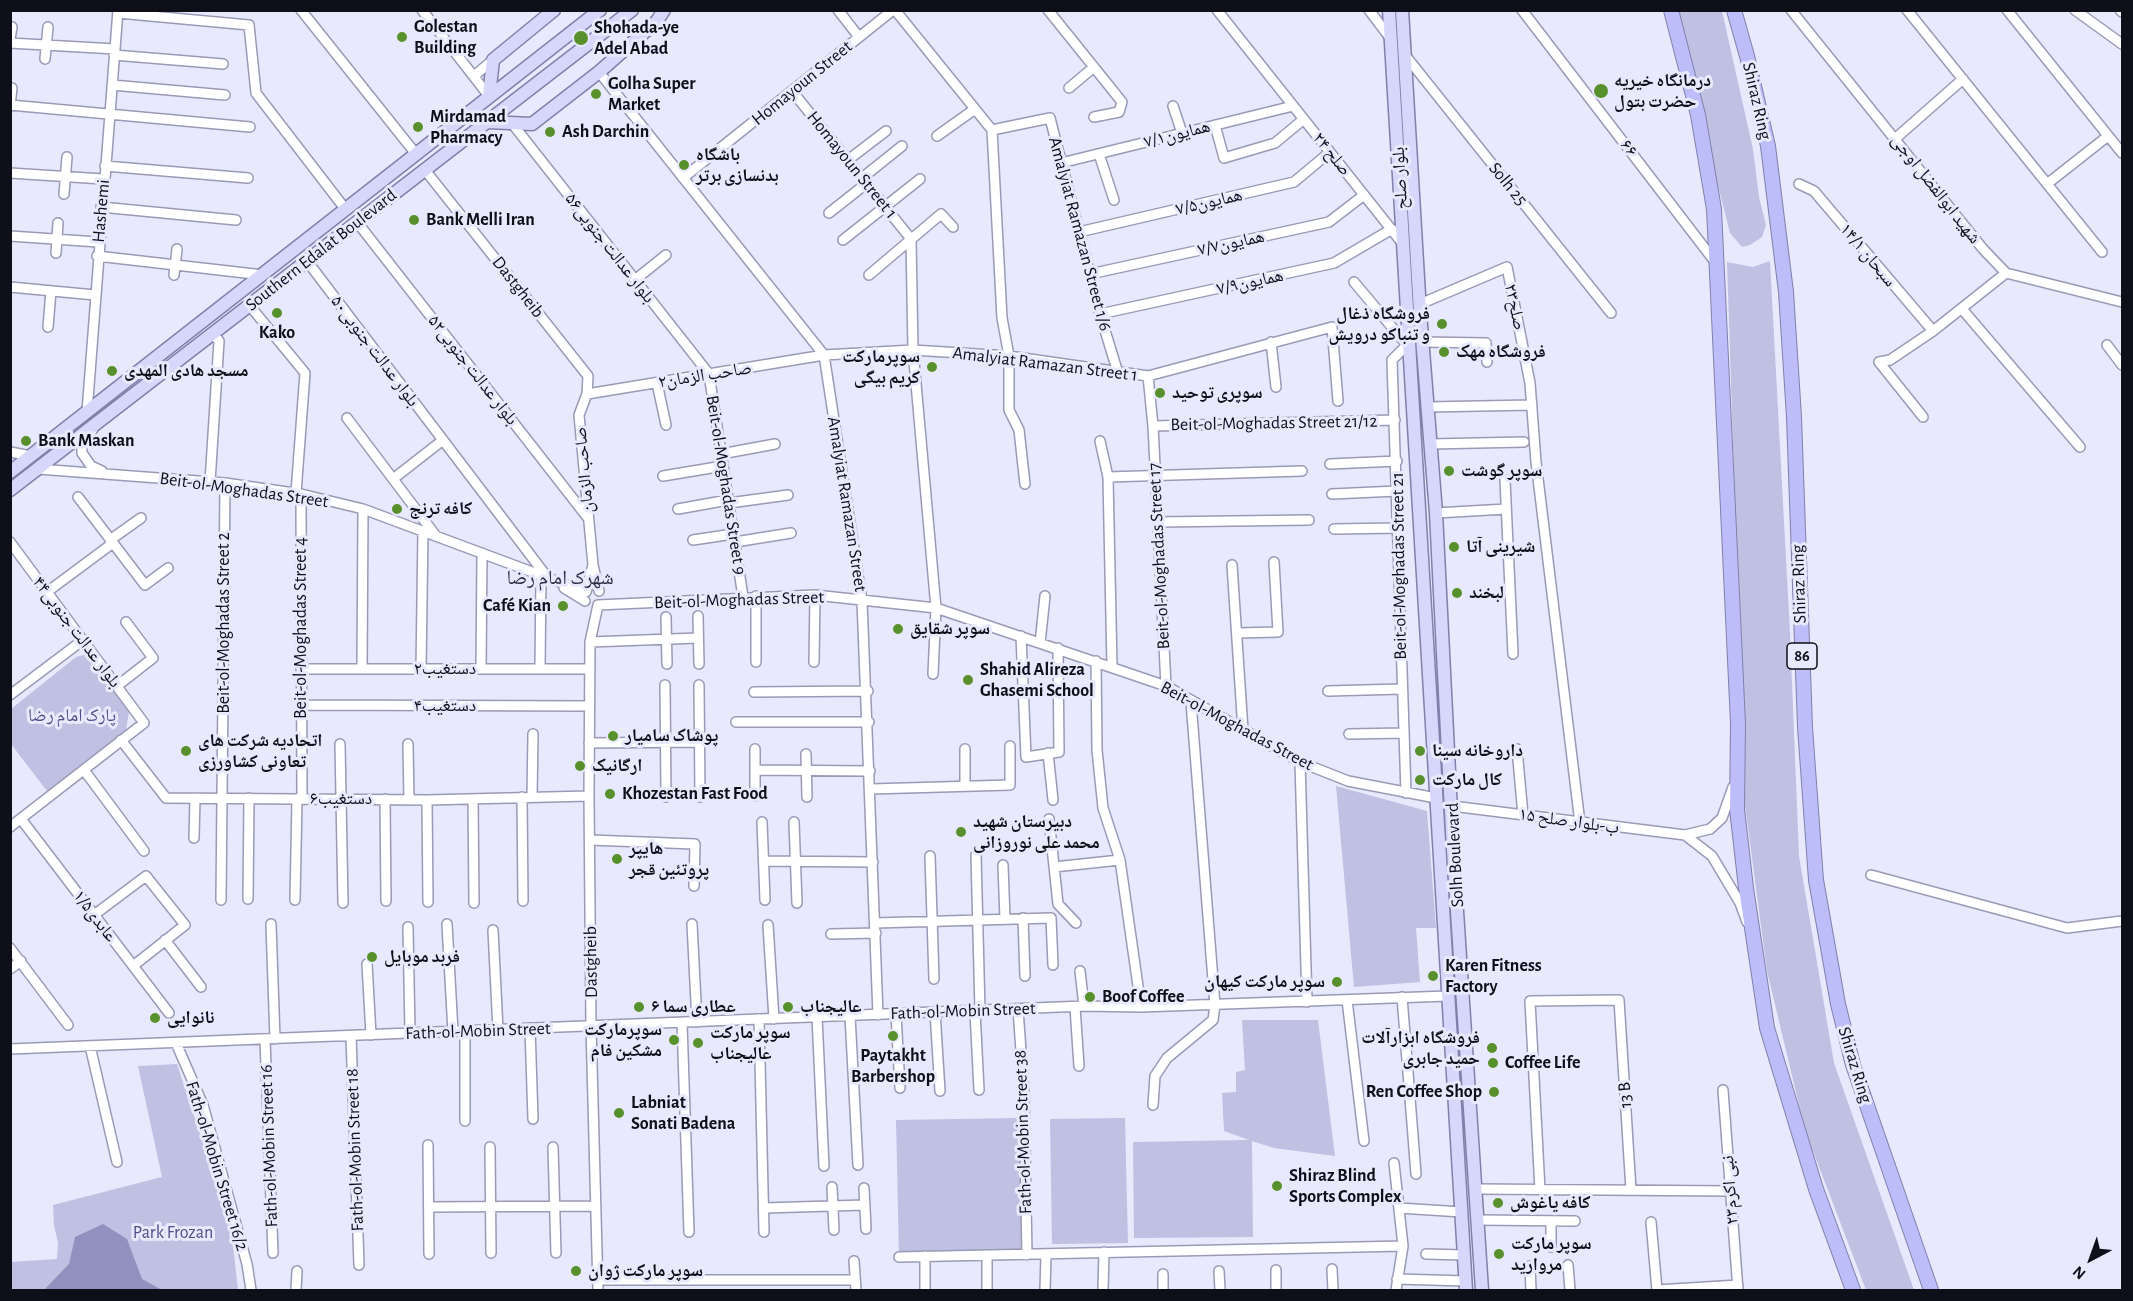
<!DOCTYPE html>
<html>
<head>
<meta charset="utf-8">
<style>
  body { margin:0 }
  #map { position:relative; width:2133px; height:1301px; overflow:hidden; background:#e8e9fc; font-family:"Alegreya Sans",sans-serif }
  canvas { display:block }
  .frame { position:absolute; inset:0; border:12px solid #0f0f19; pointer-events:none }
  .north { position:absolute; left:2061px; top:1229px; width:60px; height:60px; -webkit-text-stroke:4px #e8e9fc; paint-order:stroke; rotate:221deg; font-size:16px; font-weight:700; line-height:24px; text-align:center; color:#0f0f19 }
  .north::after { content:''; display:block; margin:auto; width:21px; height:27px; background:#0f0f19; clip-path:polygon(50% 0,100% 100%,50% 72%,0 100%) }
</style>
</head>
<body>
<div id="map">
<canvas width="2133" height="1301"></canvas>
<div class="frame"></div>
<div class="north">N</div>
</div>
<script>
const ctx = document.querySelector('canvas').getContext('2d');
ctx.lineJoin = 'round';
function fill(path, color) {
  ctx.fillStyle = color;
  ctx.fill(path, 'evenodd');
}
function shape(rows) {
  const path = new Path2D();
  for (const r of rows) {
    path.moveTo(r[0], r[1]);
    for (let i = 2; i < r.length; i += 2) path.lineTo(r[i], r[i + 1]);
  }
  return path;
}
function stroke(path, color, width, dash) {
  ctx.strokeStyle = color;
  ctx.lineWidth = width;
  ctx.lineCap = dash ? 'butt' : 'round';
  ctx.setLineDash(dash || []);
  ctx.stroke(path);
}
function label(font, color, halo, rows, align = 'center') {
  ctx.font = font + ' "Alegreya Sans","Noto Naskh Arabic",sans-serif';
  ctx.lineWidth = 6;
  ctx.setLineDash([]);
  ctx.textBaseline = 'middle';
  ctx.strokeStyle = halo;
  ctx.fillStyle = color;
  for (const [text, x, y, turn = 0] of rows) {
    ctx.save();
    ctx.translate(x, y);
    ctx.rotate((+turn || 0) * Math.PI / 180);
    ctx.textAlign = isNaN(turn) ? turn : align;
    if (halo) ctx.strokeText(text, 0, 0);
    ctx.fillText(text, 0, 0);
    ctx.restore();
  }
}
fill(shape([
  [1674,11,1722,11,1753,149,1759,197,1766,225,1762,237,1750,245,1742,247,1730,233],
  [1770,261,1790,633,1799,856,1834,1063,1914,1290,1866,1290,1805,1130,1767,971,1745,805,1727,262,1753,267],
  [87,654,129,712,126,730,47,791,11,744,11,709,76,657],
  [1336,786,1427,811,1436,928,1416,928,1420,982,1354,987],
  [1242,1020,1318,1020,1335,1156,1274,1148,1252,1141,1253,1237,1134,1238,1133,1142,1249,1140,1224,1131,1222,1093,1236,1092,1236,1072,1245,1070],
  [177,1064,231,1228,238,1290,11,1290,10,1262,57,1259,58,1243,54,1225,53,1205,162,1177,138,1066],
  [1020,1118,1023,1252,899,1258,896,1120],
  [1125,1118,1128,1243,1052,1244,1050,1119]
]), '#bfc0e2');
fill(shape([
  [103,1224,127,1239,142,1279,162,1290,44,1290,69,1264,75,1237]
]), '#9191bf');
const minor = shape([
  [301,10,416,154],
  [422,10,489,96],
  [838,10,859,37],
  [895,10,992,130],
  [1048,10,1122,102,1119,112,1094,117],
  [1217,10,1403,244],
  [1369,10,1391,39],
  [1522,10,1716,263],
  [1791,10,1983,249,2006,273,2122,302],
  [1907,10,2102,252],
  [2007,10,2122,153],
  [2075,10,2122,44],
  [2120,10,2122,12],
  [118,13,249,25,256,93,346,210],
  [10,39,12,27],
  [10,43,115,49],
  [114,55,223,64],
  [1405,55,1611,313],
  [45,59,48,27],
  [599,72,824,355,862,601,878,1015],
  [474,76,493,60],
  [112,85,225,95],
  [1069,88,1094,67],
  [792,91,911,239],
  [10,105,250,127],
  [10,106,12,88],
  [1173,106,1182,133],
  [511,122,709,374,743,597],
  [1215,125,1224,158,1275,143,1304,119],
  [992,130,1002,318,1009,356,1009,410,1019,430,1025,484],
  [992,130,1050,118,1100,314,1118,373],
  [937,136,975,109],
  [1896,138,1963,79],
  [1099,154,1114,200],
  [848,160,886,131],
  [1061,163,1293,106],
  [105,166,248,178],
  [425,170,588,376,587,394,579,415,593,565,599,591],
  [10,173,103,179],
  [683,178,893,10],
  [862,178,902,146],
  [1799,184,1814,191,1933,331],
  [2047,184,2108,136],
  [64,194,67,157],
  [101,207,236,220],
  [829,213,867,183],
  [357,222,588,518],
  [1079,232,1294,182,1330,152],
  [10,236,98,242],
  [911,239,913,350,936,608,933,674],
  [843,240,920,179],
  [56,253,58,223],
  [97,256,263,275],
  [307,261,547,577],
  [1090,274,1329,222,1364,195],
  [174,275,177,249],
  [869,275,941,214,953,227],
  [636,279,666,255],
  [1354,282,1407,345,1392,360,1406,793],
  [10,287,95,295],
  [1420,304,1507,267,1530,383,1536,462,1580,823],
  [250,306,305,373,296,493],
  [1962,309,2080,447],
  [1100,314,1334,263,1392,229],
  [48,327,51,291],
  [1271,342,1276,387],
  [1422,342,1486,343,1487,362],
  [2107,345,2122,365],
  [1879,362,1890,360,1933,331,2006,273],
  [1879,362,1923,417],
  [1148,376,1153,426,1166,686],
  [657,383,666,425],
  [587,394,824,355,913,350,1009,356,1148,376,1332,327,1338,401],
  [1427,407,1532,405],
  [87,412,118,10],
  [347,418,436,536],
  [1153,426,1395,420],
  [93,429,82,444,82,453,91,466,102,471],
  [1100,441,1108,477,1112,666],
  [1430,444,1524,442],
  [10,452,31,456],
  [721,454,775,444],
  [1330,464,1397,461],
  [38,469,225,483,301,494,363,509,586,592,593,565],
  [663,476,723,466],
  [1108,477,1302,471],
  [393,479,443,440],
  [1505,480,1513,654],
  [210,482,219,341,213,334],
  [301,494,302,799],
  [1332,494,1397,491],
  [78,497,145,585,168,568],
  [729,503,788,495],
  [678,509,728,500],
  [1436,513,1506,509],
  [1158,522,1309,520],
  [1334,529,1397,528],
  [110,540,141,518],
  [693,540,733,534],
  [10,542,144,723,10,827],
  [735,542,791,533],
  [1232,565,1243,730],
  [564,588,585,601],
  [47,592,113,543],
  [756,596,756,662],
  [698,616,699,664],
  [666,617,667,664],
  [1238,633,1278,632,1274,562],
  [1021,636,1026,757,1059,752,1058,648],
  [590,642,698,638],
  [1040,643,1045,596],
  [1096,661,1097,750,1103,808,1120,860,1141,1007],
  [814,662,815,595],
  [301,669,590,669],
  [362,669,363,509],
  [421,669,423,531],
  [481,669,482,553],
  [540,669,541,575],
  [665,685,666,797],
  [699,685,700,797],
  [117,686,153,658,126,622],
  [1328,691,1402,689],
  [754,692,868,691],
  [10,695,83,640],
  [302,705,589,706],
  [736,722,869,722],
  [1349,734,1404,733],
  [121,740,166,798,427,800,589,796],
  [589,743,699,742],
  [340,744,343,903],
  [408,744,409,800],
  [755,749,755,796],
  [965,749,965,786],
  [1517,749,1523,815],
  [1048,753,1053,800],
  [806,754,807,797],
  [1300,762,1307,1002],
  [84,770,144,851],
  [755,770,870,771],
  [1733,787,1722,818,1710,829,1685,835,1712,856,1740,903,1747,922],
  [871,789,1010,785,1010,746],
  [522,797,523,901],
  [532,797,533,734],
  [385,799,386,901],
  [473,799,474,903],
  [427,800,428,902],
  [1452,806,1685,835],
  [21,819,169,1013],
  [1049,819,1058,904,1076,923],
  [762,822,765,900],
  [794,822,797,903],
  [194,838,195,798],
  [590,840,695,844,694,886],
  [976,855,980,1011],
  [930,856,934,979],
  [764,861,873,862],
  [1003,865,1005,919],
  [1054,867,1120,860],
  [1871,875,2067,928,2122,921],
  [248,899,249,798],
  [221,900,225,483],
  [295,900,297,799],
  [94,915,146,876,185,925,133,966],
  [1023,918,1025,976],
  [875,923,1051,918,1053,965],
  [271,924,275,1039],
  [447,924,453,1032],
  [692,924,697,1022],
  [768,925,774,1019],
  [408,927,410,1033],
  [493,930,498,1030],
  [831,934,876,933],
  [165,940,201,987],
  [10,948,68,1025],
  [367,964,371,1035],
  [10,969,21,961],
  [1080,971,1084,1006],
  [1402,997,1416,1174],
  [1347,1000,1364,1141],
  [1075,1007,1079,1066],
  [1018,1009,1024,1093,1027,1255],
  [975,1011,979,1090],
  [935,1012,940,1091],
  [896,1014,900,1088],
  [850,1016,858,1165],
  [817,1017,824,1166],
  [759,1019,764,1232],
  [682,1023,689,1232],
  [530,1028,533,1119],
  [465,1031,465,1121],
  [351,1036,359,1265],
  [265,1039,273,1253],
  [176,1043,203,1105,247,1264,251,1290],
  [90,1046,117,1162],
  [10,1049,1084,1006,1141,1007,1448,996],
  [1723,1090,1738,1290],
  [1153,1105,1155,1076,1167,1058,1213,1020,1215,1005,1191,702],
  [428,1145,429,1254],
  [490,1147,491,1253],
  [553,1147,556,1253],
  [1394,1163,1403,1246,1396,1290],
  [832,1187,834,1230],
  [864,1188,866,1229],
  [1476,1189,1730,1191],
  [1540,1190,1530,1001,1619,1000,1631,1190],
  [429,1207,596,1206],
  [764,1208,865,1205],
  [1399,1208,1462,1212],
  [1477,1220,1575,1221],
  [1551,1221,1551,1247],
  [1651,1222,1657,1290],
  [1426,1254,1464,1255],
  [925,1256,925,1290],
  [899,1257,1403,1246],
  [854,1261,856,1290],
  [1568,1265,1570,1290],
  [1530,1266,1531,1290],
  [1332,1269,1333,1290],
  [1276,1270,1276,1290],
  [1219,1271,1220,1290],
  [1397,1279,1466,1281],
  [598,1280,855,1280],
  [296,1290,297,1271],
  [598,1290,591,1026,589,796,590,642,598,605,815,595,936,608,1166,686,1300,762,1348,781,1436,798],
  [987,1290,987,1256],
  [1045,1290,1046,1255],
  [1103,1290,1104,1252],
  [1163,1290,1163,1274],
  [1657,1290,1738,1285]
]);
const major = shape([
  [1389,10,1466,1290],
  [1402,10,1420,312,1436,513,1453,851,1482,1290],
  [489,96,493,60,554,10],
  [487,122,532,124,599,72,657,21,664,10],
  [10,472,600,10],
  [10,490,632,10]
]);
const highway = shape([
  [1671,10,1698,115,1714,209,1738,724,1737,809,1746,888,1767,1028,1816,1189,1853,1290],
  [1734,10,1747,56,1768,146,1786,292,1794,417,1805,727,1816,880,1838,1004,1853,1065,1931,1290]
]);
stroke(minor, '#999ab7', 12);
stroke(major, '#8080ab', 15);
stroke(highway, '#8080ab', 16);
stroke(minor, '#fff', 9);
stroke(major, '#d7d7fb', 12);
stroke(highway, '#bdbdf9', 14);
for (const [x, y, r, color] of [
  [402,37,6,"#58902c"],
  [581,38,8,"#58902c"],
  [1601,91,8,"#58902c"],
  [596,94,6,"#58902c"],
  [418,127,6,"#58902c"],
  [550,132,6,"#58902c"],
  [684,165,6,"#58902c"],
  [414,220,6,"#58902c"],
  [277,313,6,"#58902c"],
  [1442,324,6,"#58902c"],
  [1444,352,6,"#58902c"],
  [932,367,6,"#58902c"],
  [112,371,6,"#58902c"],
  [1160,393,6,"#58902c"],
  [26,441,6,"#58902c"],
  [1449,471,6,"#58902c"],
  [397,509,6,"#58902c"],
  [1454,547,6,"#58902c"],
  [1457,593,6,"#58902c"],
  [563,606,6,"#58902c"],
  [898,629,6,"#58902c"],
  [968,680,6,"#58902c"],
  [613,736,6,"#58902c"],
  [186,751,6,"#58902c"],
  [1420,751,6,"#58902c"],
  [580,766,6,"#58902c"],
  [1420,780,6,"#58902c"],
  [610,794,6,"#58902c"],
  [961,832,6,"#58902c"],
  [617,859,6,"#58902c"],
  [372,957,6,"#58902c"],
  [1433,976,6,"#58902c"],
  [1337,982,6,"#58902c"],
  [1090,997,6,"#58902c"],
  [639,1007,6,"#58902c"],
  [788,1007,6,"#58902c"],
  [155,1018,6,"#58902c"],
  [893,1036,6,"#58902c"],
  [674,1040,6,"#58902c"],
  [698,1043,6,"#58902c"],
  [1492,1048,6,"#58902c"],
  [1493,1063,6,"#58902c"],
  [1494,1092,6,"#58902c"],
  [619,1113,6,"#58902c"],
  [1277,1186,6,"#58902c"],
  [1498,1203,6,"#58902c"],
  [1499,1254,6,"#58902c"],
  [576,1271,6,"#58902c"]
]) {
  const dot = new Path2D();
  dot.arc(x, y, r, 0, 2 * Math.PI);
  ctx.fillStyle = color;
  ctx.fill(dot);
  stroke(dot, '#e8e9fc', 2);
}
for (const [x, y, w] of [
  [1802,656,30]
]) {
  const box = new Path2D();
  box.roundRect(x - w / 2, y - 13, w, 26, 4.5);
  ctx.fillStyle = '#e8e9fc';
  ctx.fill(box);
  stroke(box, '#0f0f19', 1.5);
}
label('bold 16px', '#0f0f19', null, [
  ["86",1802,656]
]);
label('bold 18px', '#0f0f19', '#e8e9fc', [
  ["Golestan",414,27],
  ["Building",414,48],
  ["Shohada-ye",594,28],
  ["Adel Abad",594,49],
  ["درمانگاه خیریه",1614,81],
  ["حضرت بتول",1614,102],
  ["Golha Super",608,84],
  ["Market",608,105],
  ["Mirdamad",430,117],
  ["Pharmacy",430,138],
  ["Ash Darchin",562,132],
  ["باشگاه",696,155],
  ["بدنسازی برتر",696,176],
  ["Bank Melli Iran",426,220],
  ["فروشگاه ذغال",1430,314,"right"],
  ["و تنباکو درویش",1430,335,"right"],
  ["Kako",277,333,"center"],
  ["فروشگاه مهک",1456,352],
  ["سوپرمارکت",920,357,"right"],
  ["کریم بیگی",920,378,"right"],
  ["مسجد هادی المهدی",124,371],
  ["سوپری توحید",1172,393],
  ["Bank Maskan",38,441],
  ["سوپر گوشت",1461,471],
  ["کافه ترنج",409,509],
  ["شیرینی آتا",1466,547],
  ["لبخند",1469,593],
  ["Café Kian",551,606,"right"],
  ["سوپر شقایق",910,629],
  ["Shahid Alireza",980,670],
  ["Ghasemi School",980,691],
  ["پوشاک سامیار",625,736],
  ["اتحادیه شرکت های",198,741],
  ["تعاونی کشاورزی",198,762],
  ["داروخانه سینا",1432,751],
  ["ارگانیک",592,766],
  ["کال مارکت",1432,780],
  ["Khozestan Fast Food",622,794],
  ["دبیرستان شهید",973,822],
  ["محمد علی نوروزانی",973,843],
  ["هایپر",629,849],
  ["پروتئین قجر",629,870],
  ["فربد موبایل",384,957],
  ["Karen Fitness",1445,966],
  ["Factory",1445,987],
  ["سوپر مارکت کیهان",1325,982,"right"],
  ["Boof Coffee",1102,997],
  ["عطاری سما ۶",651,1007],
  ["عالیجناب",800,1007],
  ["نانوایی",167,1018],
  ["سوپرمارکت",662,1030,"right"],
  ["مشکین فام",662,1051,"right"],
  ["سوپر مارکت",710,1033],
  ["عالیجناب",710,1054],
  ["فروشگاه ابزارآلات",1480,1038,"right"],
  ["حمید جابری",1480,1059,"right"],
  ["Paytakht",893,1056,"center"],
  ["Barbershop",893,1077,"center"],
  ["Coffee Life",1505,1063],
  ["Ren Coffee Shop",1482,1092,"right"],
  ["Labniat",631,1103],
  ["Sonati Badena",631,1124],
  ["Shiraz Blind",1289,1176],
  ["Sports Complex",1289,1197],
  ["کافه یاغوش",1510,1203],
  ["سوپر مارکت",1511,1244],
  ["مروارید",1511,1265],
  ["سوپر مارکت ژوان",588,1271]
], 'left');
label('18px', '#0f0f19', '#e8e9fc', [
  ["Homayoun Street",802,83,-39],
  ["Shiraz Ring",1757,101,77],
  ["همایون۷/۱",1177,134,-14],
  ["۶۶",1629,148,53],
  ["صلح ۲۴",1332,154,51],
  ["Homayoun Street 1",852,165,51],
  ["بلوار صلح",1400,178,-93],
  ["Solh 25",1508,184,51],
  ["شهید ابوالفضل اوجی",1936,189,52],
  ["همایون۷/۵",1209,202,-13],
  ["Hashemi",101,211,-85],
  ["Amalyiat Ramazan Street 1/6",1080,234,75],
  ["همایون۷/۷",1231,243,-12],
  ["بلوار عدالت جنوبی۵۶",610,248,52],
  ["Southern Edalat Boulevard",321,250,-38],
  ["سبحان ۱۴/۱",1868,255,50],
  ["همایون۷/۹",1250,282,-12],
  ["Dastgheib",518,287,52],
  ["صلح۲۳",1515,307,78],
  ["بلوار عدالت جنوبی۵۰",375,351,53],
  ["Amalyiat Ramazan Street 1",1045,364,7],
  ["بلوار عدالت جنوبی۵۲",473,370,52],
  ["۲صاحب الزمان",705,375,-9],
  ["Beit-ol-Moghadas Street 21/12",1274,423,-1],
  ["صاحب الزمان",584,470,-95],
  ["Beit-ol-Moghadas Street 9",726,485,81],
  ["Beit-ol-Moghadas Street",244,490,8],
  ["Amalyiat Ramazan Street",847,504,81],
  ["Beit-ol-Moghadas Street 17",1159,556,-93],
  ["Beit-ol-Moghadas Street 21",1399,566,-91],
  ["Shiraz Ring",1799,584,-92],
  ["Beit-ol-Moghadas Street",739,600,-2],
  ["Beit-ol-Moghadas Street 2",224,623,-90],
  ["Beit-ol-Moghadas Street 4",301,628,-90],
  ["بلوار عدالت جنوبی۴۴",77,632,53],
  ["۲دستغیب",445,669],
  ["دستغیب۴",445,706],
  ["Beit-ol-Moghadas Street",1237,726,28],
  ["دستغیب۶",341,799],
  ["۱۵ ب-بلوار صلح",1569,821,8],
  ["Solh Boulevard",1455,855,-93],
  ["عابدی۱/۵",95,916,53],
  ["Dastgheib",591,962,-91],
  ["Fath-ol-Mobin Street",963,1011,-2],
  ["Fath-ol-Mobin Street",478,1031,-2],
  ["Shiraz Ring",1855,1065,73],
  ["13 B",1625,1095,-94],
  ["Fath-ol-Mobin Street 38",1023,1132,-92],
  ["Fath-ol-Mobin Street 16",269,1146,-92],
  ["Fath-ol-Mobin Street 18",355,1150,-92],
  ["Fath-ol-Mobin Street 16/2",217,1166,73],
  ["نبی اکرم۲۳",1730,1190,-94]
]);
label('18px', '#504d89', '#e8e9fc', [
  ["پارک امام رضا",72,716],
  ["Park Frozan",173,1233]
]);
label('20px', '#2c2c43', '#e8e9fc', [
  ["شهرک امام رضا",560,578]
]);
</script>
</body>
</html>
